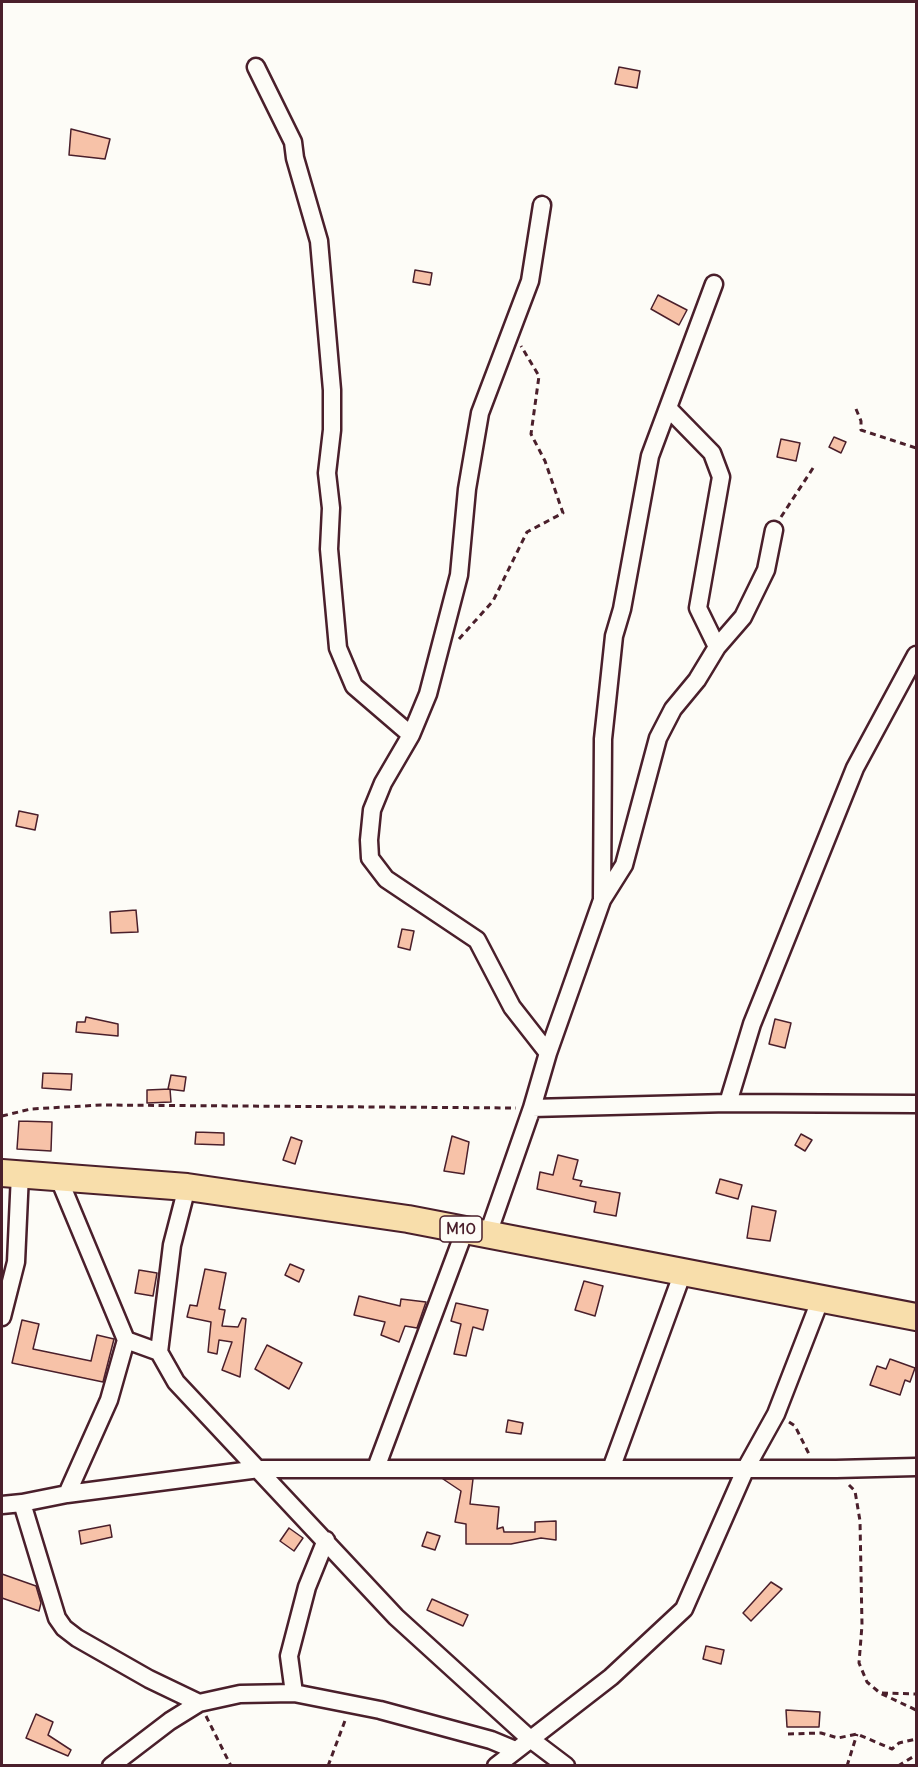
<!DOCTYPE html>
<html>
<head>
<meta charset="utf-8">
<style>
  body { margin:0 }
  #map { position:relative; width:918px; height:1767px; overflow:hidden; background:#fdfcf7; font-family:Delius,sans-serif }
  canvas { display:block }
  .frame { position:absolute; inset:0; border:3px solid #4a1f2b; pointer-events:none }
</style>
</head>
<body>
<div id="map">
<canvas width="918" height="1767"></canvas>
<div class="frame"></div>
</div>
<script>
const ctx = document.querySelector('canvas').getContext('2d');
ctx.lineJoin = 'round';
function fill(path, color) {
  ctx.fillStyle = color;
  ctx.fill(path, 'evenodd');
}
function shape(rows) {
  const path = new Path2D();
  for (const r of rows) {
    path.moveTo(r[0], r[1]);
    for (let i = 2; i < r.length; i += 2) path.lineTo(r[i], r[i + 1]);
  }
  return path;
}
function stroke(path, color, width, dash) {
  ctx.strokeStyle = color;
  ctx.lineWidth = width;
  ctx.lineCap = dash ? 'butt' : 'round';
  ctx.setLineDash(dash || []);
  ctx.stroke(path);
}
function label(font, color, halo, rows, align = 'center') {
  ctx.font = font + ' Delius,sans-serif';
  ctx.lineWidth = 4.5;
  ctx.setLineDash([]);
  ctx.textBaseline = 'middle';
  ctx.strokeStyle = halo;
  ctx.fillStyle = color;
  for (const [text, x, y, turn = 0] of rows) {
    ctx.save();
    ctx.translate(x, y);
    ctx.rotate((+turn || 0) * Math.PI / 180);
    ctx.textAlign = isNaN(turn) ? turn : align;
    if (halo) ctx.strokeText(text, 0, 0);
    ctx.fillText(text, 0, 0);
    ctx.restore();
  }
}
const building = shape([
  [619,67,640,71,637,88,615,84,619,67],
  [71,129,110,139,105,159,69,155,71,129],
  [415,270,432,273,430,285,413,282,415,270],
  [658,295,687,310,679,325,651,309,658,295],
  [834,437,846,442,841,453,829,447,834,437],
  [781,439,800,443,796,461,777,457,781,439],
  [19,811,38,815,35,830,16,826,19,811],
  [136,910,138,932,111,933,110,912,136,910],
  [402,929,414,931,410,950,398,947,402,929],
  [86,1017,118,1024,118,1036,76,1032,77,1022,85,1022,86,1017],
  [775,1019,791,1023,785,1048,769,1044,775,1019],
  [43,1073,72,1074,71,1090,42,1088,43,1073],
  [171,1075,186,1077,184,1091,168,1089,171,1075],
  [170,1089,171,1102,147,1103,147,1090,170,1089],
  [19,1121,52,1122,51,1151,17,1149,19,1121],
  [196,1132,224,1133,224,1145,195,1144,196,1132],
  [801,1134,812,1140,805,1151,795,1145,801,1134],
  [452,1136,469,1142,464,1174,444,1171,452,1136],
  [291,1137,302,1141,295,1164,283,1160,291,1137],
  [558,1155,578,1160,573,1179,582,1181,580,1186,620,1193,616,1216,594,1212,596,1202,537,1189,540,1172,553,1175,558,1155],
  [720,1179,742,1185,738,1199,716,1193,720,1179],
  [752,1206,776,1211,770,1241,747,1238,752,1206],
  [290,1264,304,1270,299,1282,285,1275,290,1264],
  [205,1269,226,1273,219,1309,225,1310,222,1326,238,1327,242,1318,246,1319,240,1377,222,1370,232,1342,219,1340,217,1354,208,1352,211,1322,187,1317,190,1305,197,1306,205,1269],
  [139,1270,157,1273,153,1296,135,1293,139,1270],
  [584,1281,603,1286,595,1316,575,1310,584,1281],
  [359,1296,400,1306,401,1299,426,1302,417,1328,405,1326,399,1342,381,1335,385,1322,354,1315,359,1296],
  [456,1303,488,1310,483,1330,473,1327,466,1356,454,1354,461,1324,451,1321,456,1303],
  [22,1320,39,1324,33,1349,91,1361,97,1335,114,1339,103,1382,12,1363,22,1320],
  [267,1345,302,1363,289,1389,255,1369,267,1345],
  [890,1359,915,1368,910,1382,905,1380,900,1395,870,1385,877,1366,886,1369,890,1359],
  [508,1420,523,1423,521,1434,506,1432,508,1420],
  [443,1479,473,1479,470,1504,499,1507,497,1529,503,1527,504,1532,535,1532,535,1522,556,1521,556,1540,541,1538,511,1544,466,1544,466,1524,455,1522,461,1491,443,1479],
  [110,1525,112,1537,81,1544,79,1531,110,1525],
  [289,1528,303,1538,294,1551,280,1541,289,1528],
  [427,1532,440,1536,435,1550,422,1546,427,1532],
  [2,1574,36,1586,41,1603,39,1611,2,1598,2,1574],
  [771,1582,782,1589,751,1621,743,1613,771,1582],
  [432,1599,468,1615,463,1626,427,1610,432,1599],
  [706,1646,724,1650,721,1664,703,1659,706,1646],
  [786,1710,820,1712,819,1727,787,1727,786,1710],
  [36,1714,53,1722,48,1735,71,1750,68,1756,26,1738,36,1714]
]);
fill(building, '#f7c2a8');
stroke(building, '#4a1f2b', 1.5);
const street = shape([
  [256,67,293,142,295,158,319,241,332,390,332,430,327,473,331,508,329,549,338,648,354,686,411,735,383,783,372,810,369,840,370,858,386,879,477,940,512,1007,548,1053],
  [668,408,712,453,721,477,698,608,717,647],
  [411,735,428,694,459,575,467,489,480,413,530,281,542,205],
  [602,900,624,865,658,738,673,709,697,680,717,647,743,617,766,570,774,530],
  [728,1103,752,1024,855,768,916,655],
  [532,1108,548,1053,602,900,603,739,607,702,614,636,622,609,650,456,714,284],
  [59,1179,126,1340,109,1400,67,1494,259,1469,836,1469,916,1467],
  [187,1187,172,1245,159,1352,176,1382,396,1617,529,1738,566,1766],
  [488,1234,532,1108,728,1103,916,1104],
  [2,1317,16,1262,20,1174],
  [126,1340,159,1352],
  [376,1468,465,1230],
  [611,1469,683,1272],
  [22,1503,67,1494],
  [2,1505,22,1503,57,1618,64,1628,77,1638,149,1679,199,1703],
  [294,1693,289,1656,307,1587,326,1540],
  [111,1766,170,1721,199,1703,240,1694,294,1693,380,1710,491,1740,515,1750],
  [496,1766,611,1677,684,1609,746,1468,776,1414,821,1298]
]);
const primary = shape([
  [2,1173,187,1187,408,1219,916,1317]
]);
stroke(street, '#4a1f2b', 21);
stroke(primary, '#4a1f2b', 30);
stroke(shape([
  [856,409,861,421,861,430,916,448],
  [781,517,815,465],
  [459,639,493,601,527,532,563,513,545,461,531,434,539,376,521,346],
  [2,1116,31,1109,101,1105,516,1108],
  [789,1422,795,1426,809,1454],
  [849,1485,855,1491,860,1521,862,1625,859,1663,867,1682,880,1693,916,1710],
  [882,1693,916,1694],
  [206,1716,231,1766],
  [788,1734,821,1733,838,1738,857,1734,892,1749,899,1743,916,1739],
  [328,1766,346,1718],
  [847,1766,857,1734],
  [898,1766,916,1755]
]), '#4a1f2b', 3, [6, 4.5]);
stroke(street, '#fdfcf7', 16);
stroke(primary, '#f8deab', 26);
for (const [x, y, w] of [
  [461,1229,42]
]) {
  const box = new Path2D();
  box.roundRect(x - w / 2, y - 13, w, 26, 4.5);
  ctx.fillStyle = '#fdfcf7';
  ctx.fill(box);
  stroke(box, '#4a1f2b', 1.5);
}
label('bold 16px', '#4a1f2b', null, [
  ["M10",461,1229]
]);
</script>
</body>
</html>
